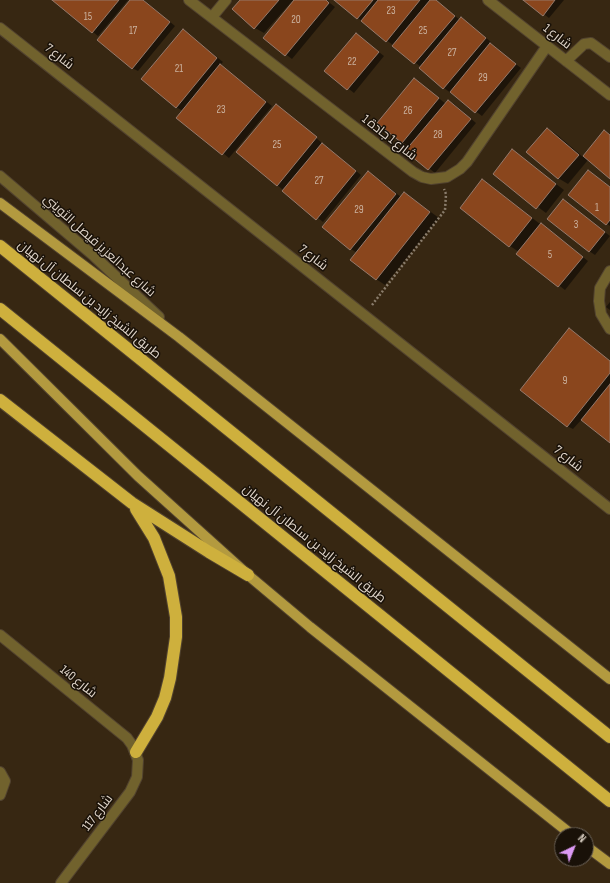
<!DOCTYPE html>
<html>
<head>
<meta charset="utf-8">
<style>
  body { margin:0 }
  #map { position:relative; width:610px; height:883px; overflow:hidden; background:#372712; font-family:"Sofia Sans Condensed",sans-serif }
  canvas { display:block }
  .north { position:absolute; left:554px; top:827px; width:40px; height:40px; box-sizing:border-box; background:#191108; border:1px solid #696056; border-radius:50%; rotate:43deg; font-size:11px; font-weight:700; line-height:16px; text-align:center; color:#e1d6ca }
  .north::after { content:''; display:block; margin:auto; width:14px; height:18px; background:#dc99f4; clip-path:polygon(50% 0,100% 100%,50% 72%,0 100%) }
</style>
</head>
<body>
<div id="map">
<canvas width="610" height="883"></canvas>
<div class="north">N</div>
</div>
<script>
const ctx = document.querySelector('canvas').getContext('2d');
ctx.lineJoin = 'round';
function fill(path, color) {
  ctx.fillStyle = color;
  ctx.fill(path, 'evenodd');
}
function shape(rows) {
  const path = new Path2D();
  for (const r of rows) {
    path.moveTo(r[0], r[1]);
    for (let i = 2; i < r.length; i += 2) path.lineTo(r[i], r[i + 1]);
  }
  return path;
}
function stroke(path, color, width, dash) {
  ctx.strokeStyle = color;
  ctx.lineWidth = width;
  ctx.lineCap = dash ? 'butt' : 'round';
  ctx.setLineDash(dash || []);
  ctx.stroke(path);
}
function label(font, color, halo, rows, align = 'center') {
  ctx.font = font + ' "Sofia Sans Condensed",Cairo,sans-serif';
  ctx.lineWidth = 3;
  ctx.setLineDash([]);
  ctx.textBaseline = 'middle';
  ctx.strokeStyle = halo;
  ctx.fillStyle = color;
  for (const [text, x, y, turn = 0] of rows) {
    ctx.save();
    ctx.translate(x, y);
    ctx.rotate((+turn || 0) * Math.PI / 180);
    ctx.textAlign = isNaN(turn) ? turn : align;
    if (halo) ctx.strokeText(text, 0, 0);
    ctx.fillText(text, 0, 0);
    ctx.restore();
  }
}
fill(shape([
  [54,0,128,0,98,36],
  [131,0,144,0,175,26,138,71,132,68],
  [241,0,293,0,264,33,255,28],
  [295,0,326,0,335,7,292,59,264,38],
  [335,0,435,0,460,20,461,18,467,22,491,42,489,44,521,68,482,116,444,88,421,67],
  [525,0,564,0,549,18],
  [183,30,223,62,220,65,272,106,229,158,178,117,183,111,176,107],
  [356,34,384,56,354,93,326,71],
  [415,79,446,104,448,101,454,104,476,123,435,173,407,151,410,147,402,142],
  [276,105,361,175,323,222,277,185],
  [547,129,556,134,583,157,605,131,610,134,610,178,588,160,568,184,558,178],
  [513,151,564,190,546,213,494,174],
  [588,171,610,187,610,226,570,195],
  [369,172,401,197,405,193,439,218,385,285,376,279,357,253,351,249],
  [483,180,588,261,565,290,518,254,519,252,510,246,461,208],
  [563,200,610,236,595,255,589,251],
  [610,302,610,310,606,307],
  [570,330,610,361,610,442,582,419,573,429,567,426]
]), '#0007');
const building = shape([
  [52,0,119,0,92,33,52,0],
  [130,0,143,0,170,22,132,69,97,40,130,0],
  [240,0,279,0,254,29,232,9,240,0],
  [294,0,326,0,329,3,285,56,263,38,294,0],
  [334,0,373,0,357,19,334,0],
  [378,0,420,0,386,42,361,21,378,0],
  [430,0,436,0,455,16,414,64,392,46,430,0],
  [523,0,555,0,543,16,523,0],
  [461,17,486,38,443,89,419,68,461,17],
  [183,29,217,58,176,108,141,79,183,29],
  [356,33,379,52,347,90,324,71,356,33],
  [490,43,516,64,475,113,450,92,490,43],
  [220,64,266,102,222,155,176,118,220,64],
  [414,78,439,98,402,143,377,123,414,78],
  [448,100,471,119,428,170,405,151,448,100],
  [276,104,317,137,277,186,236,152,276,104],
  [547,128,579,155,558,179,526,152,547,128],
  [604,130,610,135,610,179,583,156,604,130],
  [322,143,356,171,316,220,282,191,322,143],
  [512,149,556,184,536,209,493,174,512,149],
  [588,170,610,187,610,220,606,225,568,195,588,170],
  [368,171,396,194,350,250,322,227,368,171],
  [482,179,532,218,509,247,460,208,482,179],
  [404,192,430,212,376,280,350,260,404,192],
  [563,199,605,232,589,252,547,219,563,199],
  [541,223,583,257,558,287,516,254,541,223],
  [569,328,610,361,610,373,567,427,520,390,569,328],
  [610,384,610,443,581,420,610,384]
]);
fill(building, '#8a461d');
stroke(building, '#95796b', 1);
const minor = shape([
  [189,0,413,172,422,177,431,179,447,177,460,169,467,162,547,46],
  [488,0,610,95],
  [212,17,226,0],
  [0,28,610,509],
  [566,61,584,44,591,43,610,57],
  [0,176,94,256,159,317],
  [610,271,600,288,599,301,601,314,610,329],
  [0,635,127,738,132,745,138,760,137,777,130,792,61,883],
  [0,772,5,781,0,795]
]);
const major = shape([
  [0,203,179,337,610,679],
  [0,339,138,476,248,575,310,627,572,835],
  [586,846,610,864]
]);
const highway = shape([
  [0,246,610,737],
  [0,309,610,801],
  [0,400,132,503,209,552,248,575],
  [136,509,154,538,169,576,176,617,176,637,170,678,165,698,157,717,136,752]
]);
stroke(minor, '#52432f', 12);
stroke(major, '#52432f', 12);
stroke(highway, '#52432f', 14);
stroke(shape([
  [372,305,445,210,446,194,444,189]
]), '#8a7d6c', 2.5, [2, 2]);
stroke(minor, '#71622d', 10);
stroke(major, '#b39a3f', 10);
stroke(highway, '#ceb03d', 12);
label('11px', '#cbb29f', null, [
  ["23",391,11],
  ["15",88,17],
  ["20",296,20],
  ["17",133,31],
  ["25",423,31],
  ["27",452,53],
  ["22",352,62],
  ["21",179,69],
  ["29",483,78],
  ["23",221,110],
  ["26",408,111],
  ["28",438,135],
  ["25",277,145],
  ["27",319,181],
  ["1",597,208],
  ["29",359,210],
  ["3",576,225],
  ["5",550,255],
  ["9",565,381]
]);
label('13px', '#e1d6ca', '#191108', [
  ["شارع 1",557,37,38],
  ["شارع 7",59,57,38],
  ["شارع 1 جادة 1",389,138,38],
  ["شارع عبدالعزيز فيصل الثويني",99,246,42],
  ["شارع 7",313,258,38],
  ["طريق الشيخ زايد بن سلطان آل نهيان",89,300,39],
  ["شارع 7",568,459,39],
  ["طريق الشيخ زايد بن سلطان آل نهيان",314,544,39],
  ["شارع 140",78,682,39],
  ["شارع 117",98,813,-53]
]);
</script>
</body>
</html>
